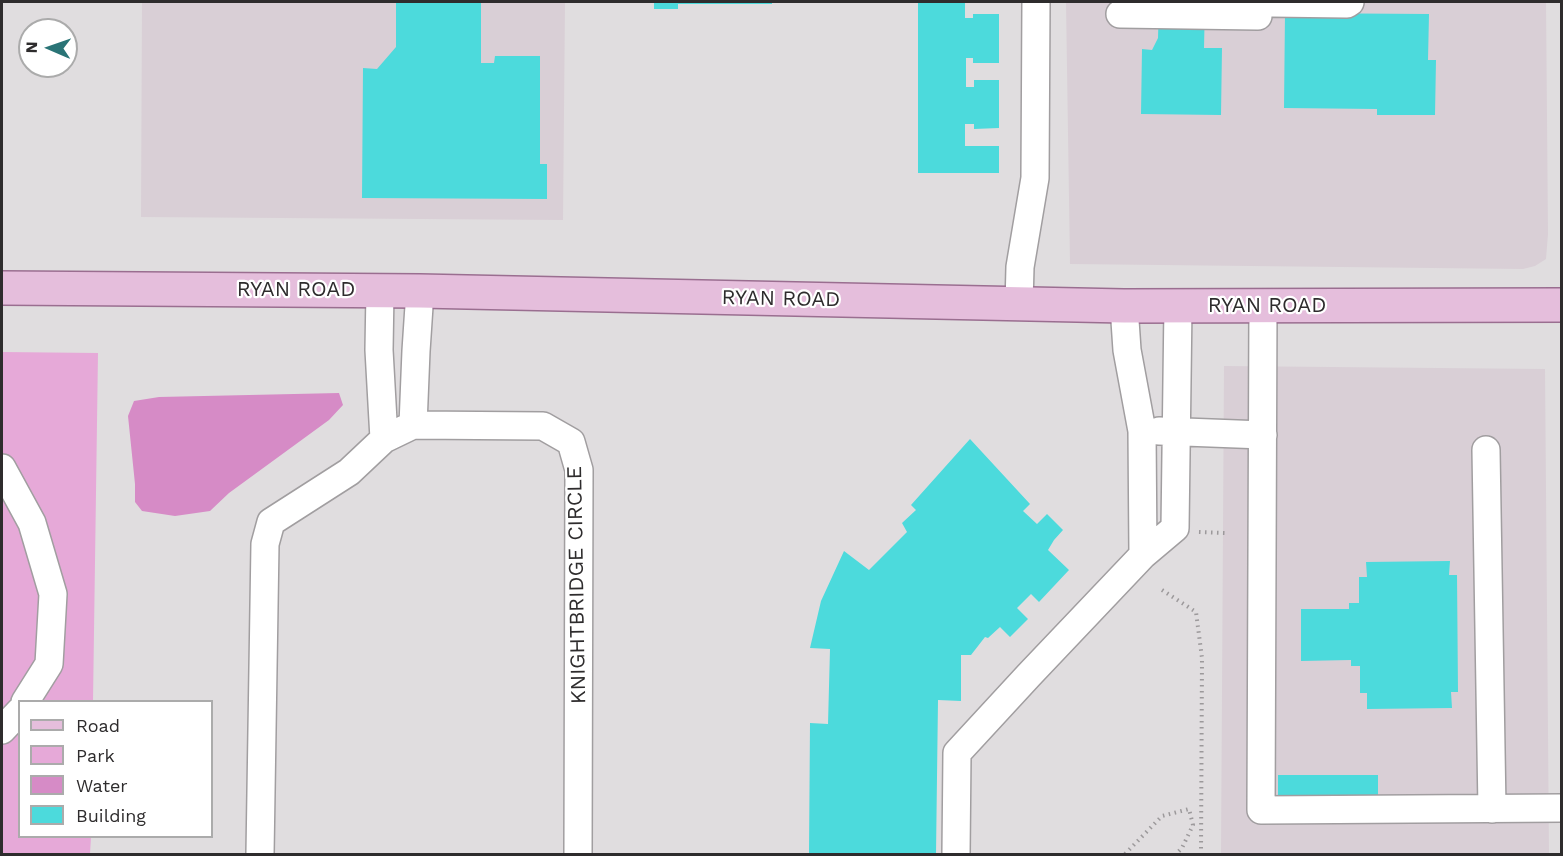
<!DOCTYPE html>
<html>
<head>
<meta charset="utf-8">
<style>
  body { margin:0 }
  #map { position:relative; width:1563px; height:856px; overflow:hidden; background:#e0dddf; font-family:"Work Sans",sans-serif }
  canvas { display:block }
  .frame { position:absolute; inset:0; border:3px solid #2e2c2d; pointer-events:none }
  .legend { position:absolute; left:18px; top:700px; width:195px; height:138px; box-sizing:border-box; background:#fff; border:2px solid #ababab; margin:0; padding:8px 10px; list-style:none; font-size:18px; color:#2e2c2d }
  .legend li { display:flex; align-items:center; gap:12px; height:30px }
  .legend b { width:30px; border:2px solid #ababab }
  .north { position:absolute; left:18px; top:18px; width:60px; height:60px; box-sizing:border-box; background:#fff; border:2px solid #ababab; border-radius:50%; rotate:272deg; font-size:16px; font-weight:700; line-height:24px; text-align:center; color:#2e2c2d }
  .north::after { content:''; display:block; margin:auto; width:21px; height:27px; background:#2a7476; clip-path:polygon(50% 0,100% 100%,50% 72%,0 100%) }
</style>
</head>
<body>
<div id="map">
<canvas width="1563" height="856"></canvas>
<div class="frame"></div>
<ul class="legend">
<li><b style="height:8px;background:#e5bedc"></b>Road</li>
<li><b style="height:16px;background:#e6a9d8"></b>Park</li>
<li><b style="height:16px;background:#d68bc6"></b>Water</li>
<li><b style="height:16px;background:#4cdadc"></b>Building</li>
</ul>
<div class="north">N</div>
</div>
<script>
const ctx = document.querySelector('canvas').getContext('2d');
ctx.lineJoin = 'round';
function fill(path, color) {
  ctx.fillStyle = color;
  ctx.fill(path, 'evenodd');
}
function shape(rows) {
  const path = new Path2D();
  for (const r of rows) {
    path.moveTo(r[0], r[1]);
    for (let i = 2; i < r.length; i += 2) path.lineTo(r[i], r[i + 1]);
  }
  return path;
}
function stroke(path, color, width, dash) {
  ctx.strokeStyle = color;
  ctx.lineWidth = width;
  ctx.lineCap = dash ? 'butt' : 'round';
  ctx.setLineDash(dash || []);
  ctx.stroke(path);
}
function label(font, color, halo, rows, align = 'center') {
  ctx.font = font + ' "Work Sans",sans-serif';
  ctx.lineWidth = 4.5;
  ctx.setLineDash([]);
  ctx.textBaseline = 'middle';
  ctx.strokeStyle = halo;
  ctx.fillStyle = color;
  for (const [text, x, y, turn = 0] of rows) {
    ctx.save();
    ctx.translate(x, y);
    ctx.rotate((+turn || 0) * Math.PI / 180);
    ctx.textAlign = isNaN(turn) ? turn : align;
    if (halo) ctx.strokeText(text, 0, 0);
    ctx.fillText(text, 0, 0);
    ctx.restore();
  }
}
fill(shape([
  [142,2,565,2,563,220,141,217],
  [1066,2,1546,2,1548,234,1546,259,1535,266,1523,269,1070,264],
  [1224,366,1545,369,1549,854,1221,854]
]), '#d9cfd6');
fill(shape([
  [2,352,98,353,93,701,20,702,20,836,91,837,90,854,2,854]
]), '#e6a9d8');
fill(shape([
  [339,393,343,405,329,420,229,493,210,511,175,516,142,511,135,502,135,484,128,416,134,401,159,397]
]), '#d68bc6');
fill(shape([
  [396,2,481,2,481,63,494,63,495,56,540,56,540,164,547,164,547,199,362,198,363,68,377,69,396,47],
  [654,2,772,2,772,4,678,4,678,9,654,9],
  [918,2,965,2,965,18,973,18,973,14,999,14,999,63,973,63,973,58,966,58,966,87,974,87,974,80,999,80,999,128,974,129,974,124,965,124,965,146,999,146,999,173,918,173],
  [1159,2,1205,2,1204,48,1222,48,1221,115,1141,114,1142,49,1152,50,1158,38],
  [1285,13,1429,14,1428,60,1436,60,1435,115,1377,115,1377,109,1284,108],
  [970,439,1030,504,1023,511,1037,524,1047,514,1063,530,1054,540,1048,550,1069,570,1039,602,1031,594,1017,608,1028,619,1010,637,1000,627,988,638,985,637,971,655,961,655,961,701,938,700,936,854,809,854,810,723,828,724,830,649,810,648,821,601,844,551,869,570,907,532,902,523,916,510,911,505],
  [1450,561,1449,575,1457,575,1458,692,1451,692,1452,708,1367,709,1367,693,1360,693,1360,666,1351,666,1351,660,1301,661,1301,609,1349,609,1349,603,1359,603,1359,577,1367,577,1366,562],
  [1278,775,1378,775,1378,803,1278,803]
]), '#4cdadc');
const minor = shape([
  [1272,3,1347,4,1350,2],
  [1120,14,1258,16],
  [380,291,379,350,384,439],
  [1019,304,1020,267,1035,178,1036,2],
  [1124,306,1127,350,1142,431,1143,555],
  [1263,306,1261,810,1562,808],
  [413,425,416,351,420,291],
  [1159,431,1263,435],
  [1486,450,1492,809],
  [2,468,32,523,53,594,49,664,25,702],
  [2,730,20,711],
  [260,854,265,544,271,522,349,472,384,439,413,425,543,426,571,442,579,470,578,854],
  [956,854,957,753,1029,675,1143,555,1175,528,1178,306]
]);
const major = shape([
  [2,288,420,291,1124,306,1562,305]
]);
stroke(minor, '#a19ea0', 30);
stroke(major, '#9a6e90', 36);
stroke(shape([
  [1199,532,1226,533],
  [1162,590,1196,612,1202,658,1201,854],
  [1125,854,1162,816,1189,809,1193,825,1182,848,1176,854]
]), '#9c999b', 4, [1.5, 4.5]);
stroke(minor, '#fff', 27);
stroke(major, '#e5bedc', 33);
label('21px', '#2e2c2d', '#fff', [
  ["RYAN ROAD",296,290],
  ["RYAN ROAD",781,299,1],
  ["RYAN ROAD",1267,306],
  ["KNIGHTBRIDGE CIRCLE",577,585,-91]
]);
</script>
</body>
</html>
